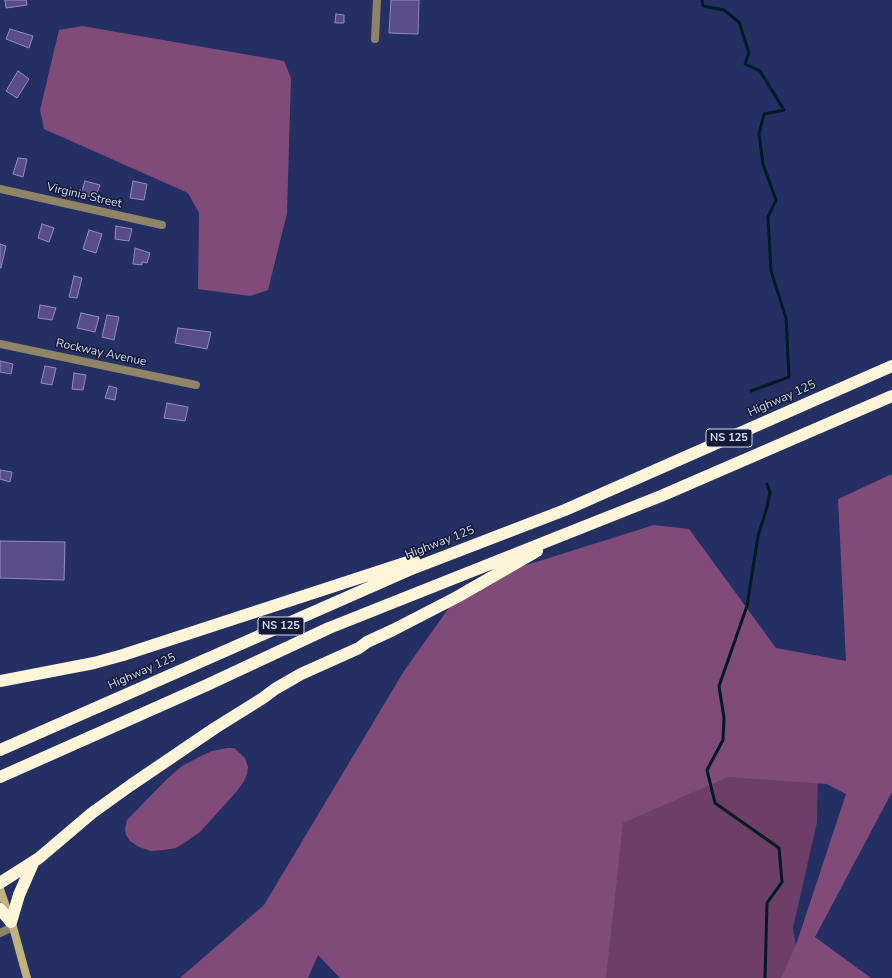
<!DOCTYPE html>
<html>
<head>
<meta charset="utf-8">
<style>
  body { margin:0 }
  canvas { display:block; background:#242f63 }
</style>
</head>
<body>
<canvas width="892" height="978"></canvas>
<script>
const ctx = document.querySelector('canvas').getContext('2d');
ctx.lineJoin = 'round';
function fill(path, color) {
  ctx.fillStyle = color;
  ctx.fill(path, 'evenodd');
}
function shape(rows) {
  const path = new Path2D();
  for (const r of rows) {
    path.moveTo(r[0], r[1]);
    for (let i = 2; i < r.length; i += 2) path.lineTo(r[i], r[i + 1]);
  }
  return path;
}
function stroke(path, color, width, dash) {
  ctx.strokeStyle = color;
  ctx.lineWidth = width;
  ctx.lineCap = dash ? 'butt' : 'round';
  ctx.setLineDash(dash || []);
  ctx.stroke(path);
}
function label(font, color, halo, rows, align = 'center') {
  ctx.font = font + ' "Nunito Sans",sans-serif';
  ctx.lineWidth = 3;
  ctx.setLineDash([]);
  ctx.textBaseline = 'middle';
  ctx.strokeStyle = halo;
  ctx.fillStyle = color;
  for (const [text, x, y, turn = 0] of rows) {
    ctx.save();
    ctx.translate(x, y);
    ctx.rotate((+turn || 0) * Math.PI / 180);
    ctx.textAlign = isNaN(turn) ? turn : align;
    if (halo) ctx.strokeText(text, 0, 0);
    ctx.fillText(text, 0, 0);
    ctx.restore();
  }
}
fill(shape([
  [818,770,817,822,793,928,801,978,515,978,504,775]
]), '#6d3e67');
fill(shape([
  [82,26,284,61,291,78,287,213,268,290,250,296,198,289,199,213,188,193,44,129,40,110,59,30],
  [892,474,892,792,815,937,871,978,781,978,797,942,846,794,827,784,728,777,623,823,606,978,340,978,318,955,308,978,180,978,264,905,404,671,466,584,654,525,689,529,776,648,846,661,838,499],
  [227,748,234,748,245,758,248,767,247,774,244,781,237,791,200,832,187,841,176,848,163,850,151,851,139,847,130,841,126,835,125,829,127,820,167,779,182,766,199,757,212,751]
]), '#804a79');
stroke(shape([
  [702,0,703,6,724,10,739,22,749,53,745,64,760,71,784,110,764,114,759,134,763,164,776,200,768,217,771,271,786,318,789,377,751,391],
  [765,978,767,903,782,882,779,848,715,803,707,770,723,740,724,718,719,686,747,606,758,536,767,507,770,492,767,484]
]), '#001c22', 3);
const building = shape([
  [5,0,26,0,27,5,6,8,5,0],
  [391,0,419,0,418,34,389,33,391,0],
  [336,14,344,15,344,23,335,23,336,14],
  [10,29,33,36,29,48,6,39,10,29],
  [18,71,29,79,17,98,6,91,18,71],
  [18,158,27,159,23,177,13,174,18,158],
  [85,181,100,185,95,198,81,194,85,181],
  [133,181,147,184,144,200,130,198,133,181],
  [42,224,54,228,49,242,38,238,42,224],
  [116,226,132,229,129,241,115,239,116,226],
  [89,230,102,234,96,253,83,249,89,230],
  [0,244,6,246,1,268,0,268,0,244],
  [135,248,150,253,147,263,142,262,142,265,133,264,135,248],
  [74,276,82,278,77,298,69,297,74,276],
  [40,305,56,308,52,320,38,318,40,305],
  [81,313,99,317,95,332,77,328,81,313],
  [107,315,119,317,114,340,102,337,107,315],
  [178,328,211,332,207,349,175,343,178,328],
  [0,361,13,364,11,374,0,372,0,361],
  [45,366,56,368,52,385,41,383,45,366],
  [74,373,86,375,83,390,72,389,74,373],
  [109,386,117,388,115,400,105,398,109,386],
  [167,403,188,407,185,421,164,418,167,403],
  [0,470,12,472,10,482,0,479,0,470],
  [0,541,65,542,64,580,0,578,0,541]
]);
fill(building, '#594c8a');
stroke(building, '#9489c7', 1);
stroke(shape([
  [375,39,377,0],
  [0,189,162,225],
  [0,344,196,385],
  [0,933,13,927]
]), '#8f8466', 8);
stroke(shape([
  [0,889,13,927,27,978]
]), '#c2b181', 8);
stroke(shape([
  [0,681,94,663,123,655,414,560],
  [0,750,409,570,565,510,892,366],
  [0,777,207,685,329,628,661,496,892,396],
  [0,883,39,858,92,813,131,785,215,728,263,698,275,689,301,674,359,648,367,642,393,630,457,597,537,551],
  [0,909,11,922],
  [11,922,19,895,33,863]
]), '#fff5d8', 12);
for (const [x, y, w] of [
  [729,438,46],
  [281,626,46]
]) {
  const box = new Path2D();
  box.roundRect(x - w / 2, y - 9, w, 18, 3);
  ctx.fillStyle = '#141a31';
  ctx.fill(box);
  stroke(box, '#cfd9fa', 1);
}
label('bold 11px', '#cfd9fa', null, [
  ["NS 125",729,438],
  ["NS 125",281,626]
]);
label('12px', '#cfd9fa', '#141a31', [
  ["Virginia Street",84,196,13],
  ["Rockway Avenue",101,353,12],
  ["Highway 125",782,399,-24],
  ["Highway 125",440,543,-21],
  ["Highway 125",142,672,-24]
]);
</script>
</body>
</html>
